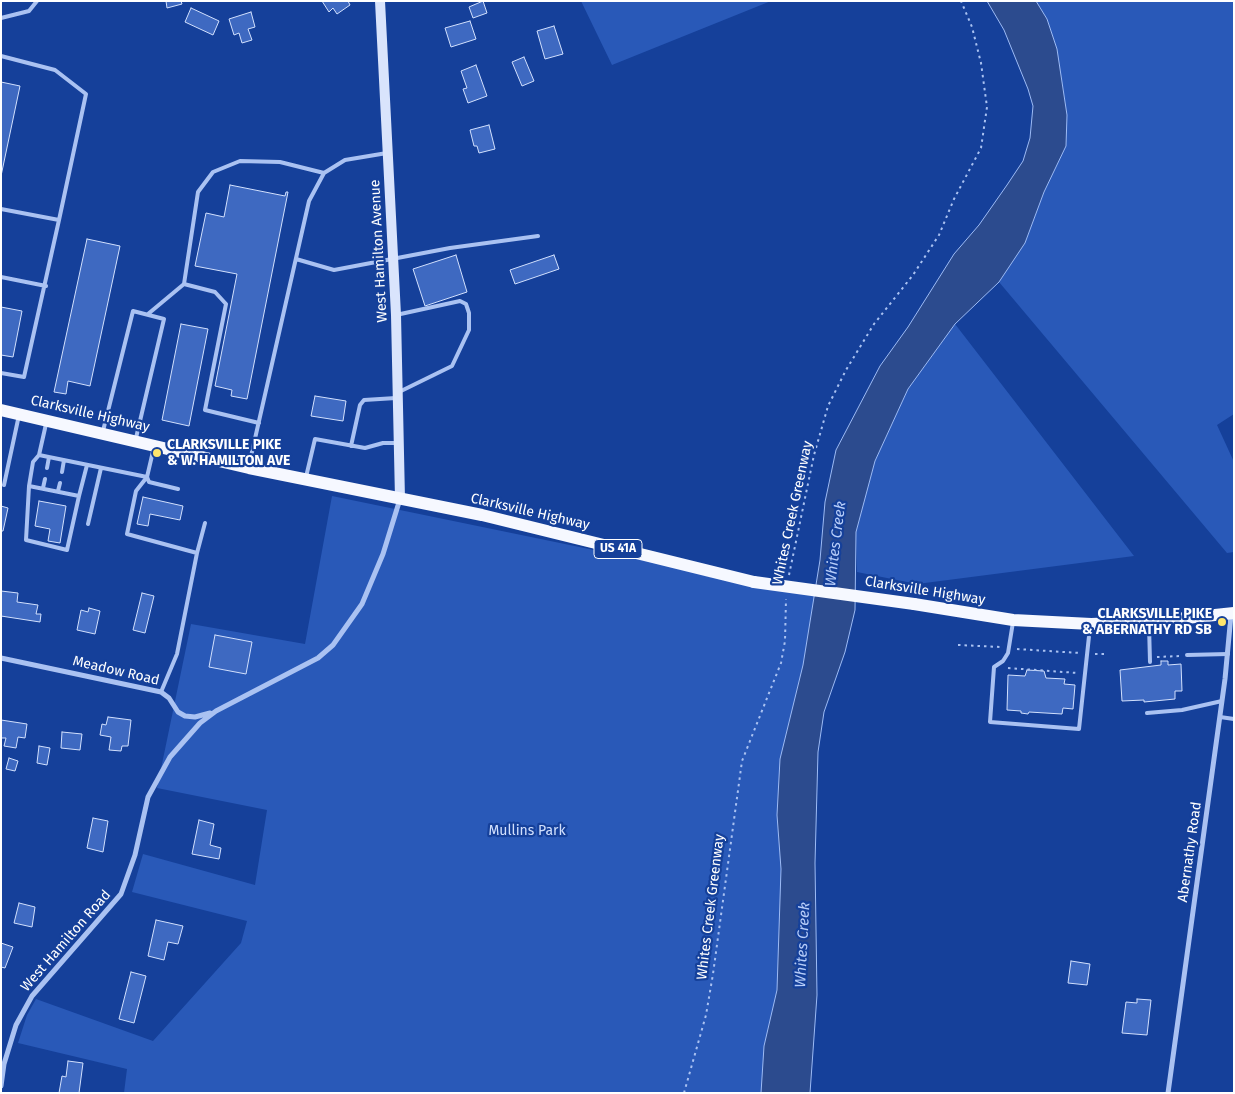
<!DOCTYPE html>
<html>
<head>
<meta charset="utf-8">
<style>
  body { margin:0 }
  #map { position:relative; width:1235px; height:1094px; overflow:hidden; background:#15409a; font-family:"Fira Sans",sans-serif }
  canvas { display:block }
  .frame { position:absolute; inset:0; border:2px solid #fff; pointer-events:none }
</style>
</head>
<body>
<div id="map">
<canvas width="1235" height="1094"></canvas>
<div class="frame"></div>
</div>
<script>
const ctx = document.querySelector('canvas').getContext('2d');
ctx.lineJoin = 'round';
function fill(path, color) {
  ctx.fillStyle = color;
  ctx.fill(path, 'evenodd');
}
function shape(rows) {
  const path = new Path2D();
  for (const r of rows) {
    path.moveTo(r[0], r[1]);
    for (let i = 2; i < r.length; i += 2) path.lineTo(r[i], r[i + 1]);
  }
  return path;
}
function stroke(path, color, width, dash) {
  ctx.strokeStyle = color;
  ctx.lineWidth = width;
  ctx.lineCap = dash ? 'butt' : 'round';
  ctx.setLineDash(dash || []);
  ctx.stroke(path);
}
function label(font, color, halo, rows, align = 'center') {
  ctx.font = font + ' "Fira Sans",sans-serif';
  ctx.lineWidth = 4.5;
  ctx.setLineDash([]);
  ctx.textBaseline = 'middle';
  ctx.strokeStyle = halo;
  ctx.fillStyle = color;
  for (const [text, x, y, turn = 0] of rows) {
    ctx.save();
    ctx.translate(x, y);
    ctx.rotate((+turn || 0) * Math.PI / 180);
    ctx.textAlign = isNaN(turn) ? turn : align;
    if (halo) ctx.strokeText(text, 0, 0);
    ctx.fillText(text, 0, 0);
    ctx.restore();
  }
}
fill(shape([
  [581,1,771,1,612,65],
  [1036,1,1234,1,1234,414,1217,425,1234,462,1234,552,1227,553,999,282,1025,243,1044,192,1066,146,1067,115,1063,87,1047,19],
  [955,324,1134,556,917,584,857,572,856,532,875,461,908,389],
  [332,496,822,597,776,1093,124,1093,127,1069,18,1043,27,1015,36,999,153,1041,241,943,247,921,132,892,143,854,255,885,267,810,157,788,191,624,305,644]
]), '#2959b8');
const water = shape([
  [987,1,1036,1,1047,19,1057,49,1067,115,1066,146,1044,192,1025,243,999,282,955,324,908,389,875,461,856,532,855,610,845,652,824,712,818,752,815,863,817,995,810,1093,761,1093,764,1046,777,990,781,869,777,815,780,759,803,665,820,560,825,502,836,450,880,366,908,327,954,254,979,225,1007,185,1023,161,1030,138,1033,106,1028,89,1004,30,987,1]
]);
fill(water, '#2c4b8e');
stroke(water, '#9dbbf5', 1);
const building = shape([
  [166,1,181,1,182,4,167,8,166,1],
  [322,1,348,1,350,5,337,14,333,8,329,12,322,1],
  [483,1,487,13,473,18,469,7,483,1],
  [191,8,219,21,213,35,185,22,191,8],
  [251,12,255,27,248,29,252,40,242,43,239,33,234,35,229,19,251,12],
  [470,21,476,39,451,47,445,28,470,21],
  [554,26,563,54,545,59,537,31,554,26],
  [524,57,534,81,522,86,512,62,524,57],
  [476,65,487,96,468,103,463,89,467,88,461,71,476,65],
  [1,82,20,86,1,176,1,82],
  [489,125,495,149,479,153,477,146,474,146,470,130,489,125],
  [230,185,285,196,286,192,288,192,247,399,231,396,232,390,215,386,237,274,195,266,206,213,224,217,230,185],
  [87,239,120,246,90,386,68,381,66,394,54,392,87,239],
  [456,255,467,292,425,306,413,269,456,255],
  [554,255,559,269,515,284,510,270,554,255],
  [1,307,22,311,13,357,1,355,1,307],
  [181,324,208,329,189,426,162,420,181,324],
  [315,396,346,401,343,421,311,416,315,396],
  [143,497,183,506,180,520,150,514,148,526,137,524,143,497],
  [39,501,66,506,60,543,48,541,50,529,35,526,39,501],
  [1,506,8,508,3,531,1,531,1,506],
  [1,591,18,593,17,602,38,605,36,614,41,614,40,622,1,616,1,591],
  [142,593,154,596,145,633,133,630,142,593],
  [89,608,100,611,95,634,77,630,81,610,88,612,89,608],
  [215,635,252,642,246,674,209,667,215,635],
  [1161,661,1168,661,1168,665,1181,664,1182,691,1175,691,1175,699,1144,702,1144,700,1122,701,1120,670,1161,665,1161,661],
  [1027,670,1044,671,1046,678,1065,679,1064,684,1075,685,1073,709,1063,708,1062,714,1029,712,1028,714,1021,713,1021,711,1007,710,1008,675,1025,676,1027,670],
  [108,717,131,720,128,746,122,746,121,751,109,750,111,737,100,735,102,724,106,725,108,717],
  [1,720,27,724,25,738,18,737,16,748,4,746,6,738,1,738,1,720],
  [62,732,82,734,80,750,61,748,62,732],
  [39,746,50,748,47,765,37,763,39,746],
  [9,758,18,761,15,771,6,769,9,758],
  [93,818,108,821,103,852,87,848,93,818],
  [199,820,214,824,210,845,221,848,219,859,192,854,199,820],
  [19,903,35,907,32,927,14,923,19,903],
  [156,920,183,926,178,944,168,942,164,960,148,956,156,920],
  [1,943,13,947,5,968,1,967,1,943],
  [1071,961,1090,964,1087,985,1068,983,1071,961],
  [131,972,146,976,134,1023,119,1019,131,972],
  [1137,999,1151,1000,1147,1035,1122,1033,1126,1002,1137,1003,1137,999],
  [68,1061,83,1063,79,1093,59,1093,62,1076,66,1077,68,1061]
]);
fill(building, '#3e69c1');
stroke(building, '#d2e0fd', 1);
stroke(shape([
  [789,575,814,455,828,406,846,370,874,324,913,275,939,235,954,199,981,148,987,107,981,63,972,27,961,1],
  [958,645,1000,647],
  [1017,649,1080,653],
  [1095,654,1105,654],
  [1157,657,1180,656],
  [1008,668,1078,673],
  [684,1093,706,1015,713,974,742,761,781,663,785,641,786,599]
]), '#aac2f2', 2, [2.5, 4]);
stroke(shape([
  [1,18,29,11,37,1],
  [1,56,55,70,86,94,59,220],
  [1,209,59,220,24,377,1,373],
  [296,259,334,270,450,248,538,236],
  [1,277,46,286],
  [184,284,198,192,213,172,240,161,280,162,324,173],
  [148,314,184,284,215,292,226,304,205,410,259,423],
  [396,315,460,301,466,304,469,313,469,330,452,366,399,392],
  [46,424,39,455,147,477,154,447],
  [103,431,133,311,164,319,136,438],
  [351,446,360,405,364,400,396,398],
  [39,455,33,462,29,486,79,496,87,465],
  [249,465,309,201,324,173,345,160,387,153],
  [47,468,49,457],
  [62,472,64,460],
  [306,477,315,439,365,448,383,443,397,443],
  [4,485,19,415],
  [29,486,26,540,67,550,79,496],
  [43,488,45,479],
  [178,489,149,482,147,477,136,491,127,534,197,553,205,523],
  [58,491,60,483],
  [88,524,101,468],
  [1013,622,1008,653,1003,661,994,667,990,722,1079,729,1090,627],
  [1149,625,1150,662],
  [1187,655,1228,654],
  [161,692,177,654,197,553],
  [1147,713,1182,710,1222,701],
  [1220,717,1234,719]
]), '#aac2f2', 4);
stroke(shape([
  [1,658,161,692,169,698,178,712,185,716,195,717,210,713],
  [1,1086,4,1064,16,1025,32,996,121,894,135,855,148,797,170,757,200,723,216,711,318,658,333,645,362,604,383,554,400,499],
  [1168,1093,1225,679,1231,615]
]), '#aac2f2', 5);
stroke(shape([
  [380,1,396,315,400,499]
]), '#d9e4fc', 10);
stroke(shape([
  [1,410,249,468,482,515,754,582],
  [914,604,1013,620,1091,624,1148,622,1234,613]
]), '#f6f8ff', 12);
stroke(shape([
  [754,582,914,604]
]), '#f6f8ff', 12);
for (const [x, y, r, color] of [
  [157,453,5,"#ffe66c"],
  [1222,622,5,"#ffe66c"]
]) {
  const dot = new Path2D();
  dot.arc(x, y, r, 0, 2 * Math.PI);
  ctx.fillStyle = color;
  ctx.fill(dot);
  stroke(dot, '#15409a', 2);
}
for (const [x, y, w] of [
  [618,549,48]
]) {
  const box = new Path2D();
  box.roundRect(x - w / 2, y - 9.5, w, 19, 4);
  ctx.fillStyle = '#15409a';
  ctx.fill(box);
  stroke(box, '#fff', 1);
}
label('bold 12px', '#fff', null, [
  ["US 41A",618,549]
]);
label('14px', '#fff', '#15409a', [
  ["West Hamilton Avenue",379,251,-93],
  ["Clarksville Highway",90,414,13],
  ["Clarksville Highway",530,512,13],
  ["Whites Creek Greenway",793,513,-78],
  ["Clarksville Highway",925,591,9],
  ["Meadow Road",116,671,13],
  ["Abernathy Road",1190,852,-82],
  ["Whites Creek Greenway",711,907,-83],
  ["West Hamilton Road",66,941,-49]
]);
label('bold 14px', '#fff', '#15409a', [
  ["CLARKSVILLE PIKE",167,445],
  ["& W. HAMILTON AVE",167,461],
  ["CLARKSVILLE PIKE",1212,614,"right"],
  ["& ABERNATHY RD SB",1212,630,"right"]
], 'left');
label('14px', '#d2e0fd', '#15409a', [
  ["Mullins Park",527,831]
]);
label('italic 15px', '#b7cdf9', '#15409a', [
  ["Whites Creek",836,544,-83],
  ["Whites Creek",803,945,-87]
]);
</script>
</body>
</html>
